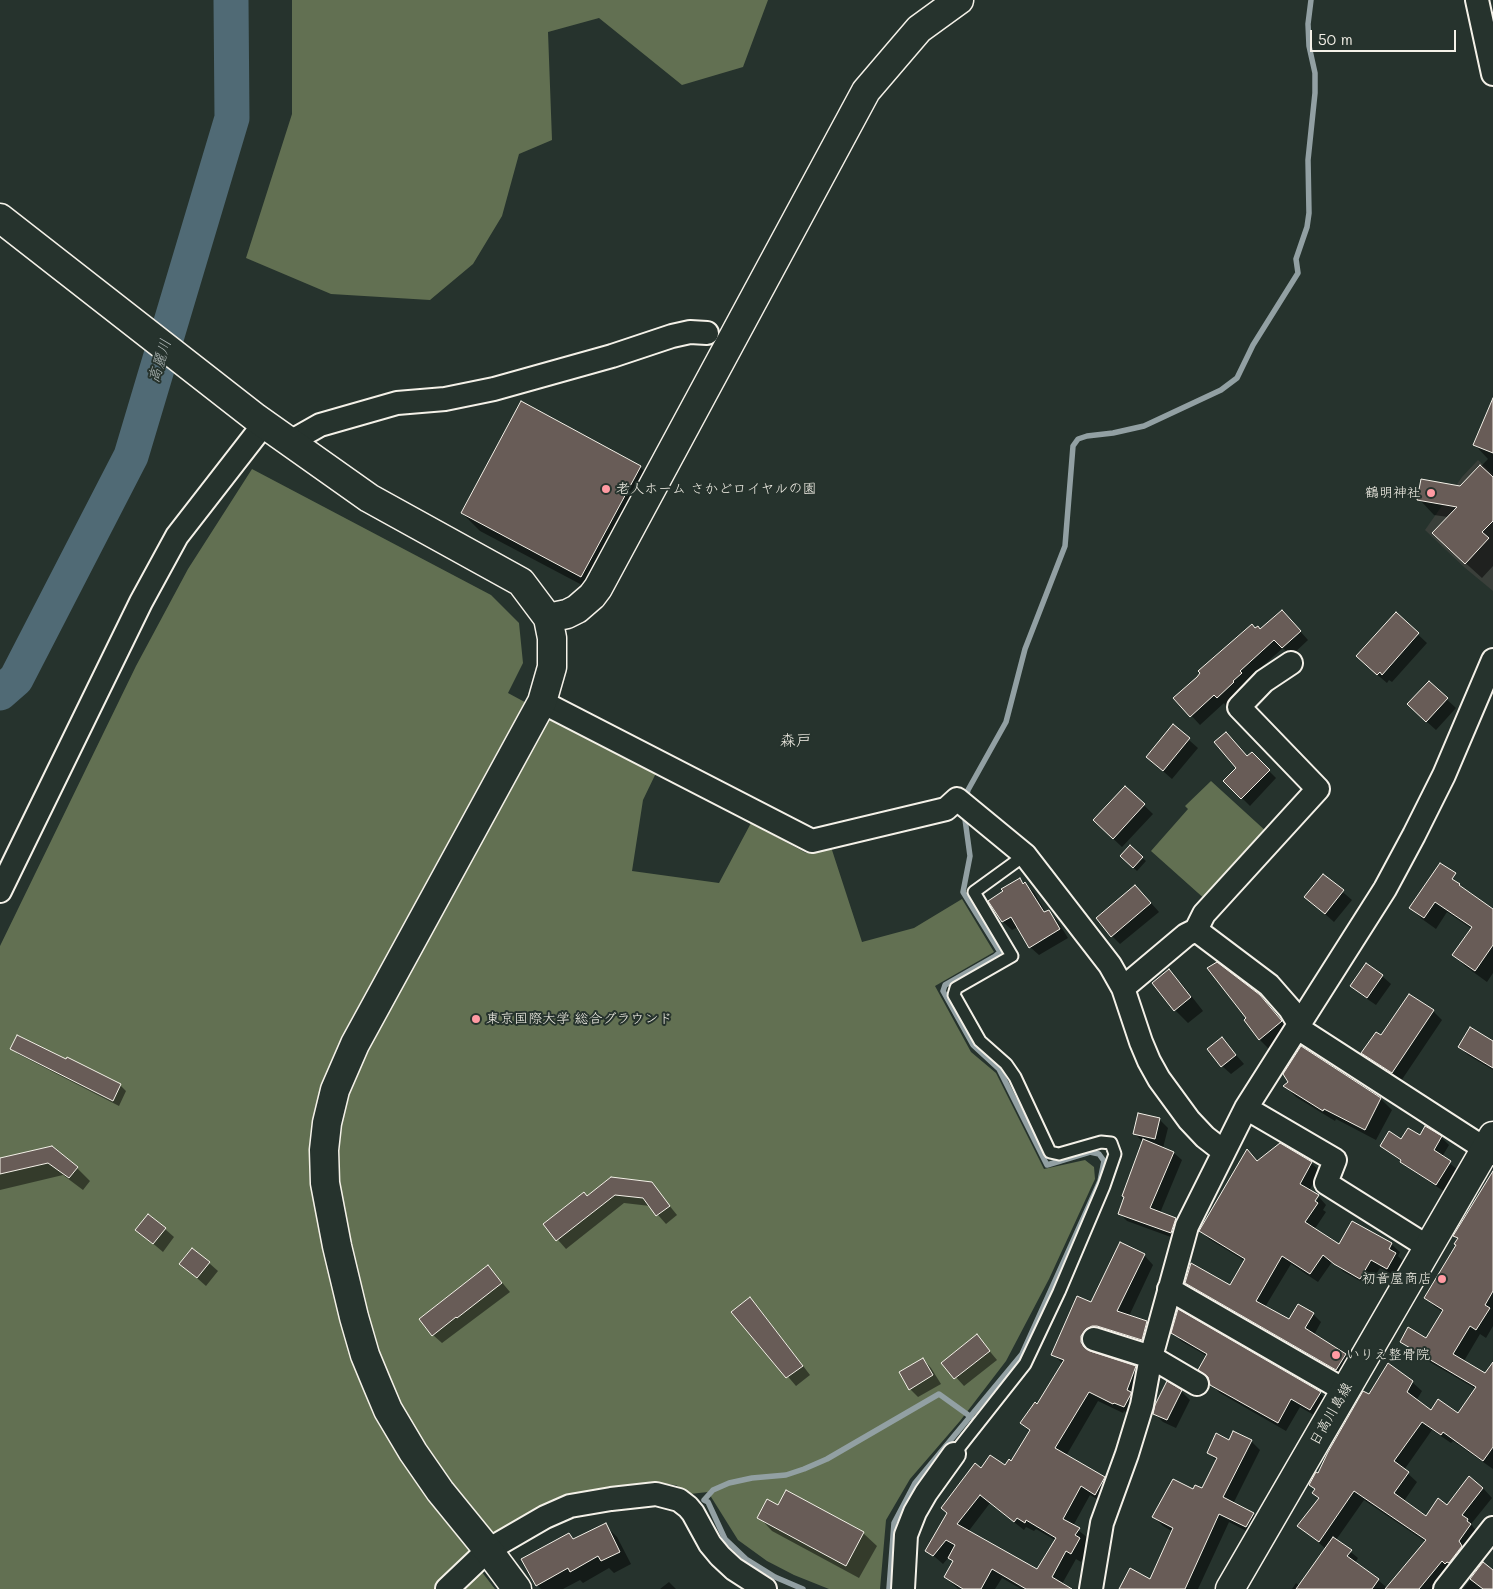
<!DOCTYPE html>
<html>
<head>
<meta charset="utf-8">
<style>
  body { margin:0 }
  #map { position:relative; width:1493px; height:1589px; overflow:hidden; background:#26332d; font-family:Mali,sans-serif }
  canvas { display:block }
  .scale { position:absolute; left:1310px; top:30px; width:146px; height:22px; box-sizing:border-box; border:2px solid #f4f1e8; border-top:0; padding-left:6px; font-size:15px; line-height:18px; white-space:nowrap; color:#f4f1e8; -webkit-text-stroke:4px #26332d; paint-order:stroke }
</style>
</head>
<body>
<div id="map">
<canvas width="1493" height="1589"></canvas>
<div class="scale">50 m</div>
</div>
<script>
const ctx = document.querySelector('canvas').getContext('2d');
ctx.lineJoin = 'round';
function fill(path, color) {
  ctx.fillStyle = color;
  ctx.fill(path, 'evenodd');
}
function shape(rows) {
  const path = new Path2D();
  for (const r of rows) {
    path.moveTo(r[0], r[1]);
    for (let i = 2; i < r.length; i += 2) path.lineTo(r[i], r[i + 1]);
  }
  return path;
}
function stroke(path, color, width, dash) {
  ctx.strokeStyle = color;
  ctx.lineWidth = width;
  ctx.lineCap = dash ? 'butt' : 'round';
  ctx.setLineDash(dash || []);
  ctx.stroke(path);
}
function label(font, color, halo, rows, align = 'center') {
  ctx.font = font + ' Mali,"Klee One",sans-serif';
  ctx.lineWidth = 4;
  ctx.setLineDash([]);
  ctx.textBaseline = 'middle';
  ctx.strokeStyle = halo;
  ctx.fillStyle = color;
  for (const [text, x, y, turn = 0] of rows) {
    ctx.save();
    ctx.translate(x, y);
    ctx.rotate((+turn || 0) * Math.PI / 180);
    ctx.textAlign = isNaN(turn) ? turn : align;
    if (halo) ctx.strokeText(text, 0, 0);
    ctx.fillText(text, 0, 0);
    ctx.restore();
  }
}
fill(shape([
  [1478,460,1493,474,1493,591,1464,567,1425,530,1462,477]
]), '#3a3f3a');
fill(shape([
  [292,0,768,0,743,67,682,85,599,18,548,32,552,140,519,154,502,216,473,264,430,300,331,294,246,258,292,114],
  [252,469,491,595,519,623,523,663,508,693,656,773,643,800,632,871,719,883,751,823,806,853,831,847,862,942,914,928,962,899,994,952,935,986,971,1052,996,1073,1044,1169,1085,1160,1094,1167,1095,1179,1049,1279,1006,1361,960,1421,910,1479,886,1520,880,1589,829,1589,794,1575,767,1561,738,1540,708,1492,690,1494,676,1485,651,1483,599,1489,564,1497,502,1529,468,1554,495,1589,0,1589,0,946,136,666,188,569],
  [1211,781,1268,833,1207,901,1151,851,1188,809,1185,806]
]), '#627052');
fill(shape([
  [1493,428,1493,566,1482,578,1449,548,1448,517,1434,515,1419,499,1461,487,1488,459,1475,445],
  [640,467,658,484,599,594,480,531,462,513],
  [1396,614,1427,643,1392,682,1389,680,1387,683,1366,665],
  [1290,620,1308,640,1291,656,1283,648,1247,680,1249,682,1241,692,1226,706,1224,703,1200,725,1175,698,1256,629,1260,630],
  [1429,683,1456,708,1436,730,1417,713],
  [1173,726,1198,748,1172,779,1156,765],
  [1252,754,1276,778,1250,806,1225,781],
  [1125,787,1153,814,1122,847,1103,829],
  [1130,847,1146,861,1137,871,1122,856],
  [1437,871,1493,910,1493,973,1487,982,1465,966,1454,955,1472,929,1447,912,1436,929,1422,919,1411,908],
  [1324,876,1352,900,1334,922,1306,897],
  [1019,880,1034,892,1046,913,1048,911,1057,920,1068,938,1039,955,1030,947,1018,927,1012,930,1003,922,990,901],
  [1144,895,1159,912,1120,944,1112,936],
  [1169,971,1182,984,1203,1011,1188,1023,1175,1010],
  [1382,976,1391,984,1376,1005,1360,994,1352,985],
  [1259,996,1294,1035,1273,1053,1260,1040,1246,1020],
  [1433,1011,1442,1020,1401,1081,1371,1062,1363,1053,1381,1037],
  [1222,1039,1244,1064,1231,1074,1222,1066],
  [1493,1043,1493,1070,1468,1055,1460,1047],
  [12,1048,120,1085,126,1091,119,1106,18,1054],
  [1285,1086,1381,1099,1392,1110,1376,1140,1336,1119,1335,1121,1296,1097],
  [1159,1119,1168,1128,1163,1148,1174,1153,1182,1160,1160,1213,1176,1219,1184,1227,1179,1240,1127,1221,1119,1213,1143,1142,1134,1133],
  [1420,1137,1441,1137,1449,1145,1442,1157,1458,1170,1445,1192,1410,1169,1382,1146],
  [52,1148,77,1168,90,1181,83,1190,63,1175,0,1190,0,1159],
  [1258,1162,1311,1163,1320,1171,1309,1191,1319,1197,1316,1197,1311,1206,1313,1207,1319,1197,1326,1205,1323,1210,1326,1212,1314,1230,1340,1246,1391,1244,1400,1252,1398,1256,1404,1262,1396,1276,1380,1268,1369,1286,1344,1272,1332,1262,1318,1282,1291,1264,1265,1307,1289,1321,1313,1314,1321,1322,1314,1335,1345,1355,1353,1363,1345,1378,1195,1291,1186,1283,1230,1287,1245,1261,1209,1239,1201,1231],
  [1493,1170,1493,1326,1486,1338,1480,1334,1464,1361,1488,1376,1493,1369,1493,1469,1453,1441,1451,1443,1432,1430,1404,1470,1417,1482,1404,1501,1426,1517,1483,1488,1492,1498,1471,1524,1479,1535,1435,1589,1392,1589,1426,1542,1364,1500,1336,1540,1358,1558,1355,1563,1378,1580,1386,1587,1385,1589,1292,1589,1296,1583,1300,1586,1326,1549,1299,1526,1319,1499,1313,1493,1316,1490,1310,1484,1369,1396,1412,1382,1422,1391,1416,1401,1431,1411,1458,1415,1476,1389,1411,1351,1402,1342,1426,1339,1443,1312,1435,1307,1426,1298,1457,1246,1459,1239,1455,1236],
  [651,1183,677,1215,666,1224,650,1206,624,1203,566,1249,544,1224,587,1197],
  [165,1229,174,1237,163,1252,137,1230],
  [1144,1255,1153,1265,1129,1316,1147,1322,1156,1331,1151,1349,1090,1345,1090,1353,1135,1367,1145,1376,1133,1416,1124,1411,1123,1413,1098,1401,1066,1456,1104,1478,1113,1487,1104,1503,1090,1495,1073,1526,1088,1538,1085,1544,1089,1548,1081,1562,1076,1559,1062,1584,1067,1589,1021,1589,1002,1578,995,1589,958,1589,945,1576,954,1562,949,1557,943,1564,927,1550,982,1470,1005,1467,1012,1462,1030,1432,1021,1423,1038,1405,1063,1364,1053,1354,1092,1303],
  [990,1503,1024,1530,1026,1527,1034,1531,1036,1529,1055,1540,1038,1570,968,1532],
  [209,1263,218,1271,206,1286,181,1264],
  [488,1266,510,1292,442,1343,433,1335],
  [750,1299,758,1307,810,1375,796,1386,733,1312],
  [1173,1332,1320,1393,1328,1401,1319,1418,1300,1407,1286,1431,1220,1393,1211,1384,1210,1379,1200,1369,1207,1356,1181,1341],
  [977,1336,997,1360,964,1386,943,1363],
  [923,1359,931,1368,941,1384,918,1397,910,1389],
  [1181,1391,1190,1400,1176,1428,1163,1422,1154,1413],
  [1229,1441,1251,1441,1260,1450,1233,1504,1253,1514,1262,1523,1256,1536,1229,1522,1198,1589,1120,1589,1151,1581,1173,1532,1163,1526,1154,1517,1194,1491,1202,1489,1217,1461,1208,1453],
  [779,1506,863,1533,877,1546,859,1578,772,1531,759,1517],
  [605,1525,617,1537,631,1564,614,1573,609,1568,583,1583,580,1580,563,1589,541,1589,537,1585,569,1534,575,1540],
  [1483,1564,1493,1572,1493,1589,1463,1589],
  [669,1582,676,1589,660,1589]
]), '#0007');
stroke(shape([
  [966,798,968,790,1006,722,1025,649,1065,546,1073,446,1078,439,1087,436,1113,433,1144,426,1221,390,1237,378,1253,345,1298,273,1296,259,1307,227,1309,213,1308,160,1315,93,1315,73,1309,46,1308,24,1311,0],
  [803,1589,775,1577,746,1559,725,1539,708,1502,704,1500,713,1490,729,1483,752,1478,786,1475,804,1469,827,1459,939,1394,971,1417],
  [889,1589,894,1523,915,1483,1022,1354,1100,1181,1104,1161,1099,1154,1090,1152,1047,1165,999,1069,973,1045,943,991,945,985,994,957,1000,952,963,892,970,856,964,812]
]), '#92a0a3', 5.5);
stroke(shape([
  [0,693,16,679,131,456,232,118,231,0]
]), '#506a75', 35);
const building = shape([
  [1493,398,1493,453,1473,445,1493,398],
  [521,401,641,466,581,577,461,513,521,401],
  [1480,465,1493,477,1493,521,1482,532,1489,538,1465,564,1432,533,1457,507,1417,500,1421,479,1460,486,1480,465],
  [1282,610,1301,631,1282,648,1274,640,1240,671,1242,673,1233,681,1234,682,1217,698,1214,695,1190,717,1173,698,1197,677,1200,673,1198,671,1252,624,1255,628,1258,626,1260,629,1282,610],
  [1396,612,1419,633,1382,675,1380,672,1377,675,1356,656,1396,612],
  [1429,681,1448,698,1426,722,1407,704,1429,681],
  [1173,724,1190,738,1163,771,1146,757,1173,724],
  [1226,732,1247,756,1252,752,1270,770,1241,799,1223,781,1236,768,1214,742,1226,732],
  [1125,786,1145,804,1113,839,1093,820,1125,786],
  [1130,845,1143,857,1133,868,1120,856,1130,845],
  [1440,863,1456,873,1452,879,1460,884,1459,885,1493,909,1493,945,1475,971,1452,955,1472,927,1435,902,1424,918,1409,908,1440,863],
  [1323,874,1344,890,1325,914,1304,897,1323,874],
  [1020,878,1023,884,1025,882,1044,912,1049,910,1060,929,1029,948,1011,917,1002,922,988,901,1003,891,1001,889,1020,878],
  [1135,885,1151,903,1111,937,1096,918,1135,885],
  [1217,962,1260,995,1282,1021,1259,1040,1244,1020,1246,1018,1207,968,1217,962],
  [1366,963,1383,975,1367,998,1350,986,1366,963],
  [1169,969,1191,997,1174,1011,1152,983,1169,969],
  [1409,994,1434,1010,1392,1073,1361,1053,1376,1032,1381,1035,1409,994],
  [1470,1027,1493,1041,1493,1068,1458,1047,1470,1027],
  [17,1035,66,1059,67,1057,121,1084,113,1101,10,1049,17,1035],
  [1222,1037,1236,1055,1221,1067,1207,1049,1222,1037],
  [1301,1046,1381,1098,1365,1130,1324,1109,1323,1111,1283,1086,1288,1082,1283,1074,1301,1046],
  [1138,1113,1160,1118,1155,1139,1133,1134,1138,1113],
  [1425,1126,1442,1136,1434,1150,1451,1161,1436,1185,1400,1162,1401,1160,1380,1146,1389,1131,1401,1139,1408,1128,1420,1135,1425,1126],
  [1143,1139,1174,1152,1150,1208,1176,1218,1171,1233,1118,1214,1124,1197,1122,1196,1143,1139],
  [1280,1143,1312,1162,1300,1184,1319,1195,1315,1201,1318,1203,1305,1222,1339,1244,1352,1221,1392,1243,1389,1249,1396,1253,1387,1269,1371,1260,1360,1279,1334,1264,1323,1255,1310,1274,1282,1256,1256,1301,1289,1319,1298,1304,1314,1313,1305,1328,1346,1354,1336,1370,1185,1283,1191,1263,1230,1285,1245,1259,1199,1231,1247,1149,1257,1161,1280,1143],
  [52,1146,78,1167,69,1178,48,1163,0,1174,0,1158,52,1146],
  [1493,1171,1493,1291,1485,1305,1490,1308,1476,1330,1470,1326,1453,1354,1485,1373,1493,1362,1493,1447,1483,1461,1443,1432,1441,1435,1422,1422,1394,1461,1409,1472,1394,1493,1426,1516,1438,1498,1447,1505,1469,1476,1483,1488,1462,1515,1468,1519,1467,1521,1471,1524,1459,1541,1462,1546,1449,1563,1447,1562,1445,1564,1442,1561,1419,1589,1385,1589,1426,1540,1354,1491,1319,1542,1297,1526,1319,1498,1312,1493,1315,1489,1309,1485,1316,1472,1318,1473,1328,1452,1363,1391,1369,1394,1388,1363,1413,1381,1407,1392,1431,1410,1438,1399,1458,1413,1476,1387,1400,1342,1408,1327,1426,1338,1443,1310,1424,1298,1456,1245,1454,1244,1458,1238,1453,1236,1493,1171],
  [611,1177,652,1182,670,1206,656,1216,643,1198,615,1195,556,1241,543,1224,584,1192,587,1196,611,1177],
  [148,1214,166,1228,153,1244,135,1230,148,1214],
  [1120,1242,1145,1254,1117,1311,1147,1321,1142,1340,1097,1326,1092,1326,1086,1329,1081,1336,1081,1342,1084,1347,1090,1351,1136,1366,1127,1390,1131,1392,1131,1394,1124,1407,1114,1403,1113,1404,1089,1392,1055,1448,1105,1477,1095,1495,1081,1486,1063,1519,1080,1528,1075,1535,1080,1538,1071,1554,1066,1551,1052,1577,1072,1589,1026,1589,992,1569,981,1589,963,1589,944,1577,953,1561,948,1558,955,1545,946,1540,933,1556,925,1551,947,1513,941,1508,975,1463,981,1468,990,1455,1005,1465,1009,1459,1011,1461,1030,1430,1020,1423,1035,1402,1037,1404,1064,1360,1051,1355,1077,1296,1091,1302,1120,1242],
  [980,1495,1014,1522,1017,1518,1025,1523,1026,1520,1056,1538,1037,1569,957,1524,980,1495],
  [192,1248,210,1262,197,1278,179,1264,192,1248],
  [488,1265,502,1283,457,1318,456,1317,432,1336,419,1319,488,1265],
  [750,1297,803,1366,786,1378,731,1312,750,1297],
  [1178,1309,1321,1392,1310,1410,1291,1399,1278,1423,1210,1385,1208,1377,1198,1370,1207,1354,1171,1333,1178,1309],
  [977,1334,990,1351,954,1379,941,1363,977,1334],
  [923,1358,933,1375,909,1390,899,1372,923,1358],
  [1167,1381,1182,1390,1167,1420,1153,1414,1155,1405,1167,1381],
  [1233,1431,1252,1440,1223,1497,1254,1513,1246,1527,1219,1514,1185,1589,1119,1589,1130,1568,1150,1579,1173,1528,1152,1517,1173,1479,1193,1489,1195,1485,1202,1488,1217,1458,1207,1453,1216,1433,1229,1440,1233,1431],
  [786,1490,864,1532,846,1566,757,1518,767,1499,778,1505,786,1490],
  [606,1523,620,1552,601,1561,598,1556,570,1572,568,1568,536,1586,521,1559,569,1533,573,1539,606,1523],
  [1333,1537,1352,1550,1347,1556,1379,1579,1372,1589,1296,1589,1333,1537],
  [1483,1562,1493,1570,1493,1589,1483,1589,1470,1579,1483,1562]
]);
fill(building, '#685c57');
stroke(building, '#f4f1e8', 1);
const service = shape([
  [954,1454,1025,1364,1059,1292,1104,1186,1115,1154,1111,1143,1101,1142,1059,1154,1050,1152,1015,1077,1006,1064,980,1041,954,995,956,988,1012,956,974,892,1025,855]
]);
const minor = shape([
  [1477,0,1493,74],
  [290,442,320,425,397,403,445,399,494,389,612,356,672,336,690,332,707,333],
  [542,702,812,841,946,809,957,799,1025,855,1110,965,1123,988,1141,1042,1149,1061,1159,1079,1189,1120,1205,1137,1223,1151],
  [0,891,141,602,177,536,264,424],
  [1196,930,1204,914,1318,789,1239,707,1264,681,1291,663],
  [1123,988,1186,935,1196,930,1269,985,1290,1009,1304,1032,1493,1154],
  [1246,1108,1335,1160,1326,1183,1428,1247],
  [1169,1289,1344,1390],
  [1094,1339,1151,1357,1197,1384],
  [447,1589,488,1550,545,1517,570,1506,611,1499,656,1494,679,1500,688,1507,693,1513,710,1544,720,1556,734,1569,765,1589],
  [903,1589,906,1535,915,1512,926,1493,954,1454],
  [1091,1589,1102,1523,1127,1454,1142,1405,1151,1357,1187,1226,1246,1108,1385,889,1414,835,1444,775,1493,660],
  [1445,1589,1493,1528]
]);
const tertiary = shape([
  [0,218,256,418,369,498,521,582,548,618,552,638,552,667,542,702,355,1044,335,1090,327,1123,324,1150,325,1183,337,1246,354,1317,365,1355,377,1384,388,1410,413,1452,440,1491,488,1550,517,1589],
  [548,618,567,614,577,609,592,596,598,588,866,91,919,29,959,0]
]);
const primary = shape([
  [1230,1589,1493,1136]
]);
stroke(service, '#f4f1e8', 15);
stroke(minor, '#f4f1e8', 26);
stroke(tertiary, '#f4f1e8', 31);
stroke(primary, '#f4f1e8', 31);
stroke(service, '#26332d', 11);
stroke(minor, '#26332d', 22);
stroke(tertiary, '#26332d', 28);
stroke(primary, '#26332d', 28);
for (const [x, y, r, color] of [
  [606,489,5,"#ff9aa2"],
  [1431,493,5,"#ff9aa2"],
  [476,1019,5,"#ff9aa2"],
  [1442,1279,5,"#ff9aa2"],
  [1336,1355,5,"#ff9aa2"]
]) {
  const dot = new Path2D();
  dot.arc(x, y, r, 0, 2 * Math.PI);
  ctx.fillStyle = color;
  ctx.fill(dot);
  stroke(dot, '#26332d', 2);
}
label('14px', '#f4f1e8', '#26332d', [
  ["老人ホーム さかどロイヤルの園",616,489],
  ["鶴明神社",1421,493,"right"],
  ["東京国際大学 総合グラウンド",486,1019],
  ["初音屋商店",1432,1279,"right"],
  ["いりえ整骨院",1346,1355]
], 'left');
label('14px', '#f4f1e8', '#26332d', [
  ["日高川島線",1331,1414,-60]
]);
label('italic 15px', '#b2bbba', '#26332d', [
  ["高麗川",160,361,-73]
]);
label('16px', '#f4f1e8', '#26332d', [
  ["森戸",796,741]
]);
</script>
</body>
</html>
